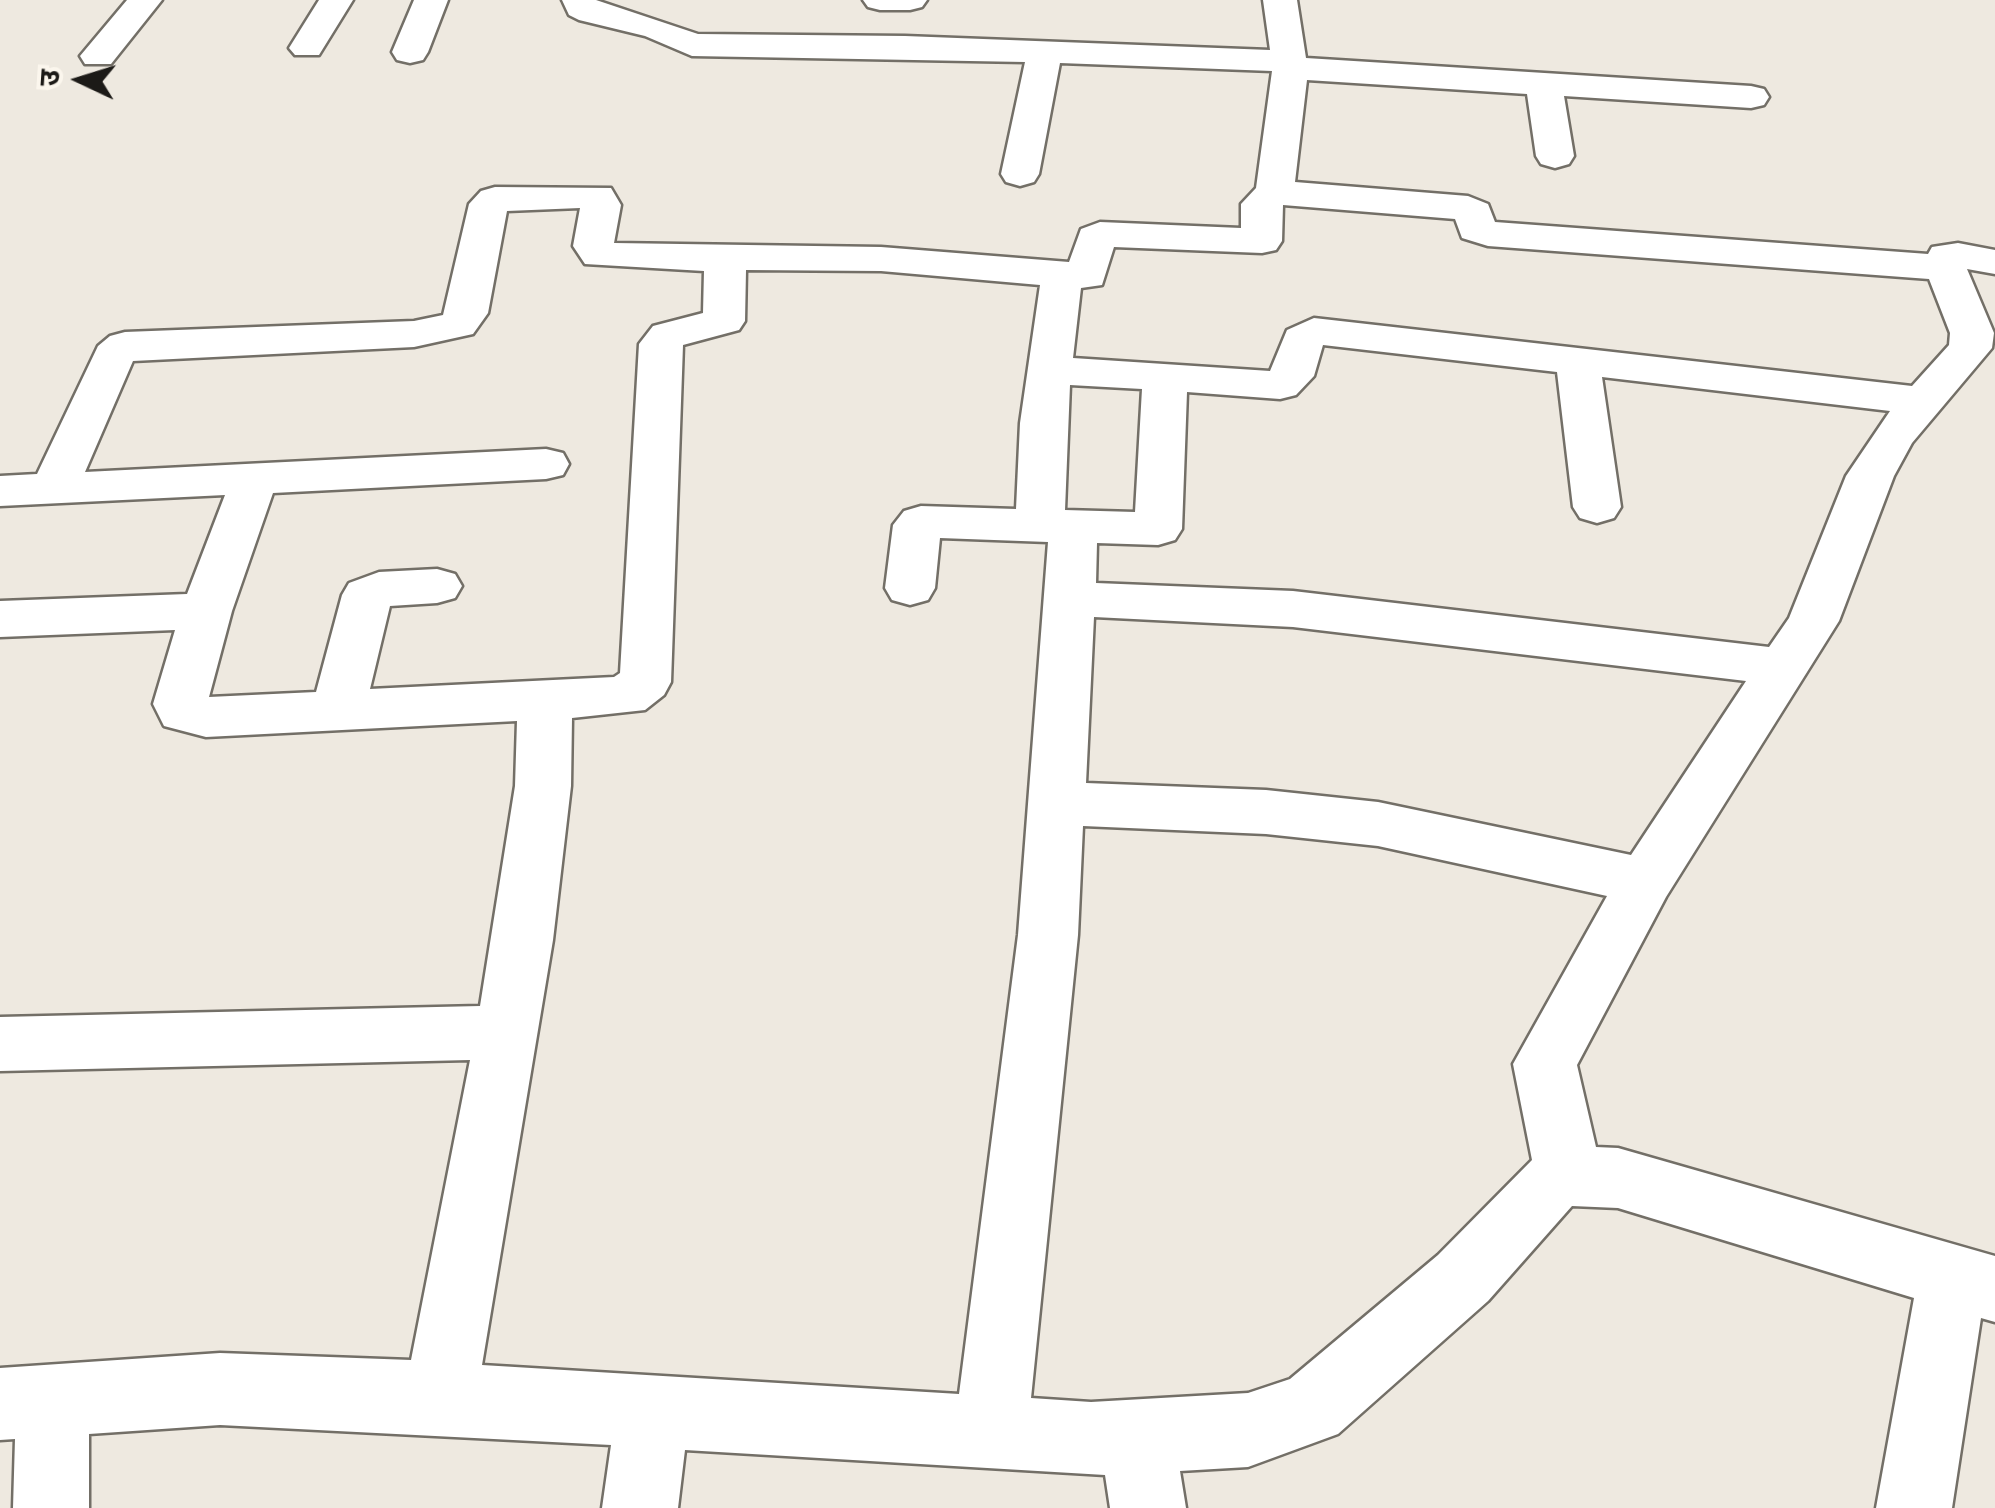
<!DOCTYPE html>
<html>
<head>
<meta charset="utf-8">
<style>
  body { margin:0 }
  #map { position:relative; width:1995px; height:1508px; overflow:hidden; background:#eee9e0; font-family:"Nunito Sans","Noto Sans Devanagari",sans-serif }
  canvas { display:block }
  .north { position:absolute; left:30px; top:30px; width:100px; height:100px; -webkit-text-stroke:8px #fbf6ed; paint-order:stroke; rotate:274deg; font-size:28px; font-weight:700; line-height:40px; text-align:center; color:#1c1a17 }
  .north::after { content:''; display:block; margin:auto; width:35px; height:45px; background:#1c1a17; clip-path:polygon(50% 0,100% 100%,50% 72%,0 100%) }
</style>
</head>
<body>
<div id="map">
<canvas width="1995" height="1508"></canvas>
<div class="north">उ</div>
</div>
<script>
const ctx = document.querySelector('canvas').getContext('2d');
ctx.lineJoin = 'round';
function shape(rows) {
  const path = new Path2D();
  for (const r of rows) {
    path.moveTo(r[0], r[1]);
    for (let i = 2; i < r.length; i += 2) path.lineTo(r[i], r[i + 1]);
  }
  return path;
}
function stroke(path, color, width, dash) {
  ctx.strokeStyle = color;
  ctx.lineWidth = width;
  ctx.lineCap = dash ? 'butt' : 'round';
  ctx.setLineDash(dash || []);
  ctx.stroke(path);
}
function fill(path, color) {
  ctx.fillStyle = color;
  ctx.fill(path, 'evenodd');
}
const minor = shape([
  [127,0,162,0,111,64,85,64,80,56,127,0],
  [319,0,353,0,319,55,295,55,289,48,319,0],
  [414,0,448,0,428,52,423,60,410,63,397,60,392,52,414,0],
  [562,0,596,0,698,34,905,36,1270,50,1263,0,1297,0,1306,58,1751,86,1764,89,1769,97,1764,105,1751,108,1564,96,1574,156,1569,164,1555,168,1541,164,1536,156,1527,94,1307,80,1295,182,1468,196,1488,204,1495,222,1928,254,1932,247,1958,243,1995,250,1995,274,1967,269,1994,333,1992,348,1912,443,1894,476,1839,621,1666,897,1577,1065,1596,1147,1618,1148,1995,1256,1995,1322,1981,1318,1952,1508,1876,1508,1914,1298,1618,1208,1572,1206,1488,1301,1338,1434,1248,1467,1180,1471,1186,1508,1110,1508,1105,1475,685,1450,678,1508,602,1508,611,1445,220,1425,89,1434,89,1508,13,1508,15,1439,0,1440,0,1368,220,1353,411,1360,470,1060,0,1071,0,1017,480,1006,515,786,517,721,206,737,164,726,153,704,175,630,0,637,0,601,187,594,225,495,0,506,0,476,37,474,98,346,110,336,125,332,414,321,443,315,469,204,481,191,495,187,611,188,621,205,614,243,881,247,1069,262,1081,229,1100,222,1241,228,1241,204,1256,188,1272,71,1060,63,1039,174,1034,182,1020,186,1006,182,1001,174,1025,62,692,56,645,36,579,20,569,15,562,0],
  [1283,205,1455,219,1462,238,1488,246,1929,279,1950,333,1949,345,1912,386,1314,318,1287,330,1270,371,1073,358,1081,288,1102,285,1114,247,1262,253,1276,250,1282,241,1283,205],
  [580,208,573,246,585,264,704,271,703,313,653,326,639,344,620,673,614,677,370,689,390,606,437,603,455,598,462,586,455,574,437,569,379,572,349,583,342,595,316,692,209,697,232,611,273,493,546,479,563,475,569,464,563,453,546,449,85,472,133,361,414,347,473,334,488,313,507,211,580,208],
  [746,270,881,271,1040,285,1020,423,1016,509,921,506,904,511,893,525,885,588,892,600,910,605,928,600,935,588,940,538,1048,542,1018,935,959,1394,482,1365,553,940,571,786,572,718,645,710,664,695,671,682,683,345,739,330,745,321,746,270],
  [1323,345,1557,372,1573,507,1580,518,1597,523,1614,518,1621,507,1602,377,1890,411,1846,476,1789,618,1769,647,1293,591,1096,583,1097,543,1158,545,1175,540,1182,529,1187,392,1280,399,1296,395,1314,376,1323,345],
  [1070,385,1142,389,1135,512,1065,510,1070,385],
  [1094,617,1293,627,1746,681,1631,855,1378,802,1266,790,1086,783,1094,617],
  [1083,826,1266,834,1378,846,1607,896,1513,1064,1532,1160,1438,1255,1290,1379,1248,1393,1091,1402,1031,1398,1078,935,1083,826],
  [863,0,927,0,922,7,910,10,880,10,868,7,863,0]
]);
stroke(minor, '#736f67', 5);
fill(minor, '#fff');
</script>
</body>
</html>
